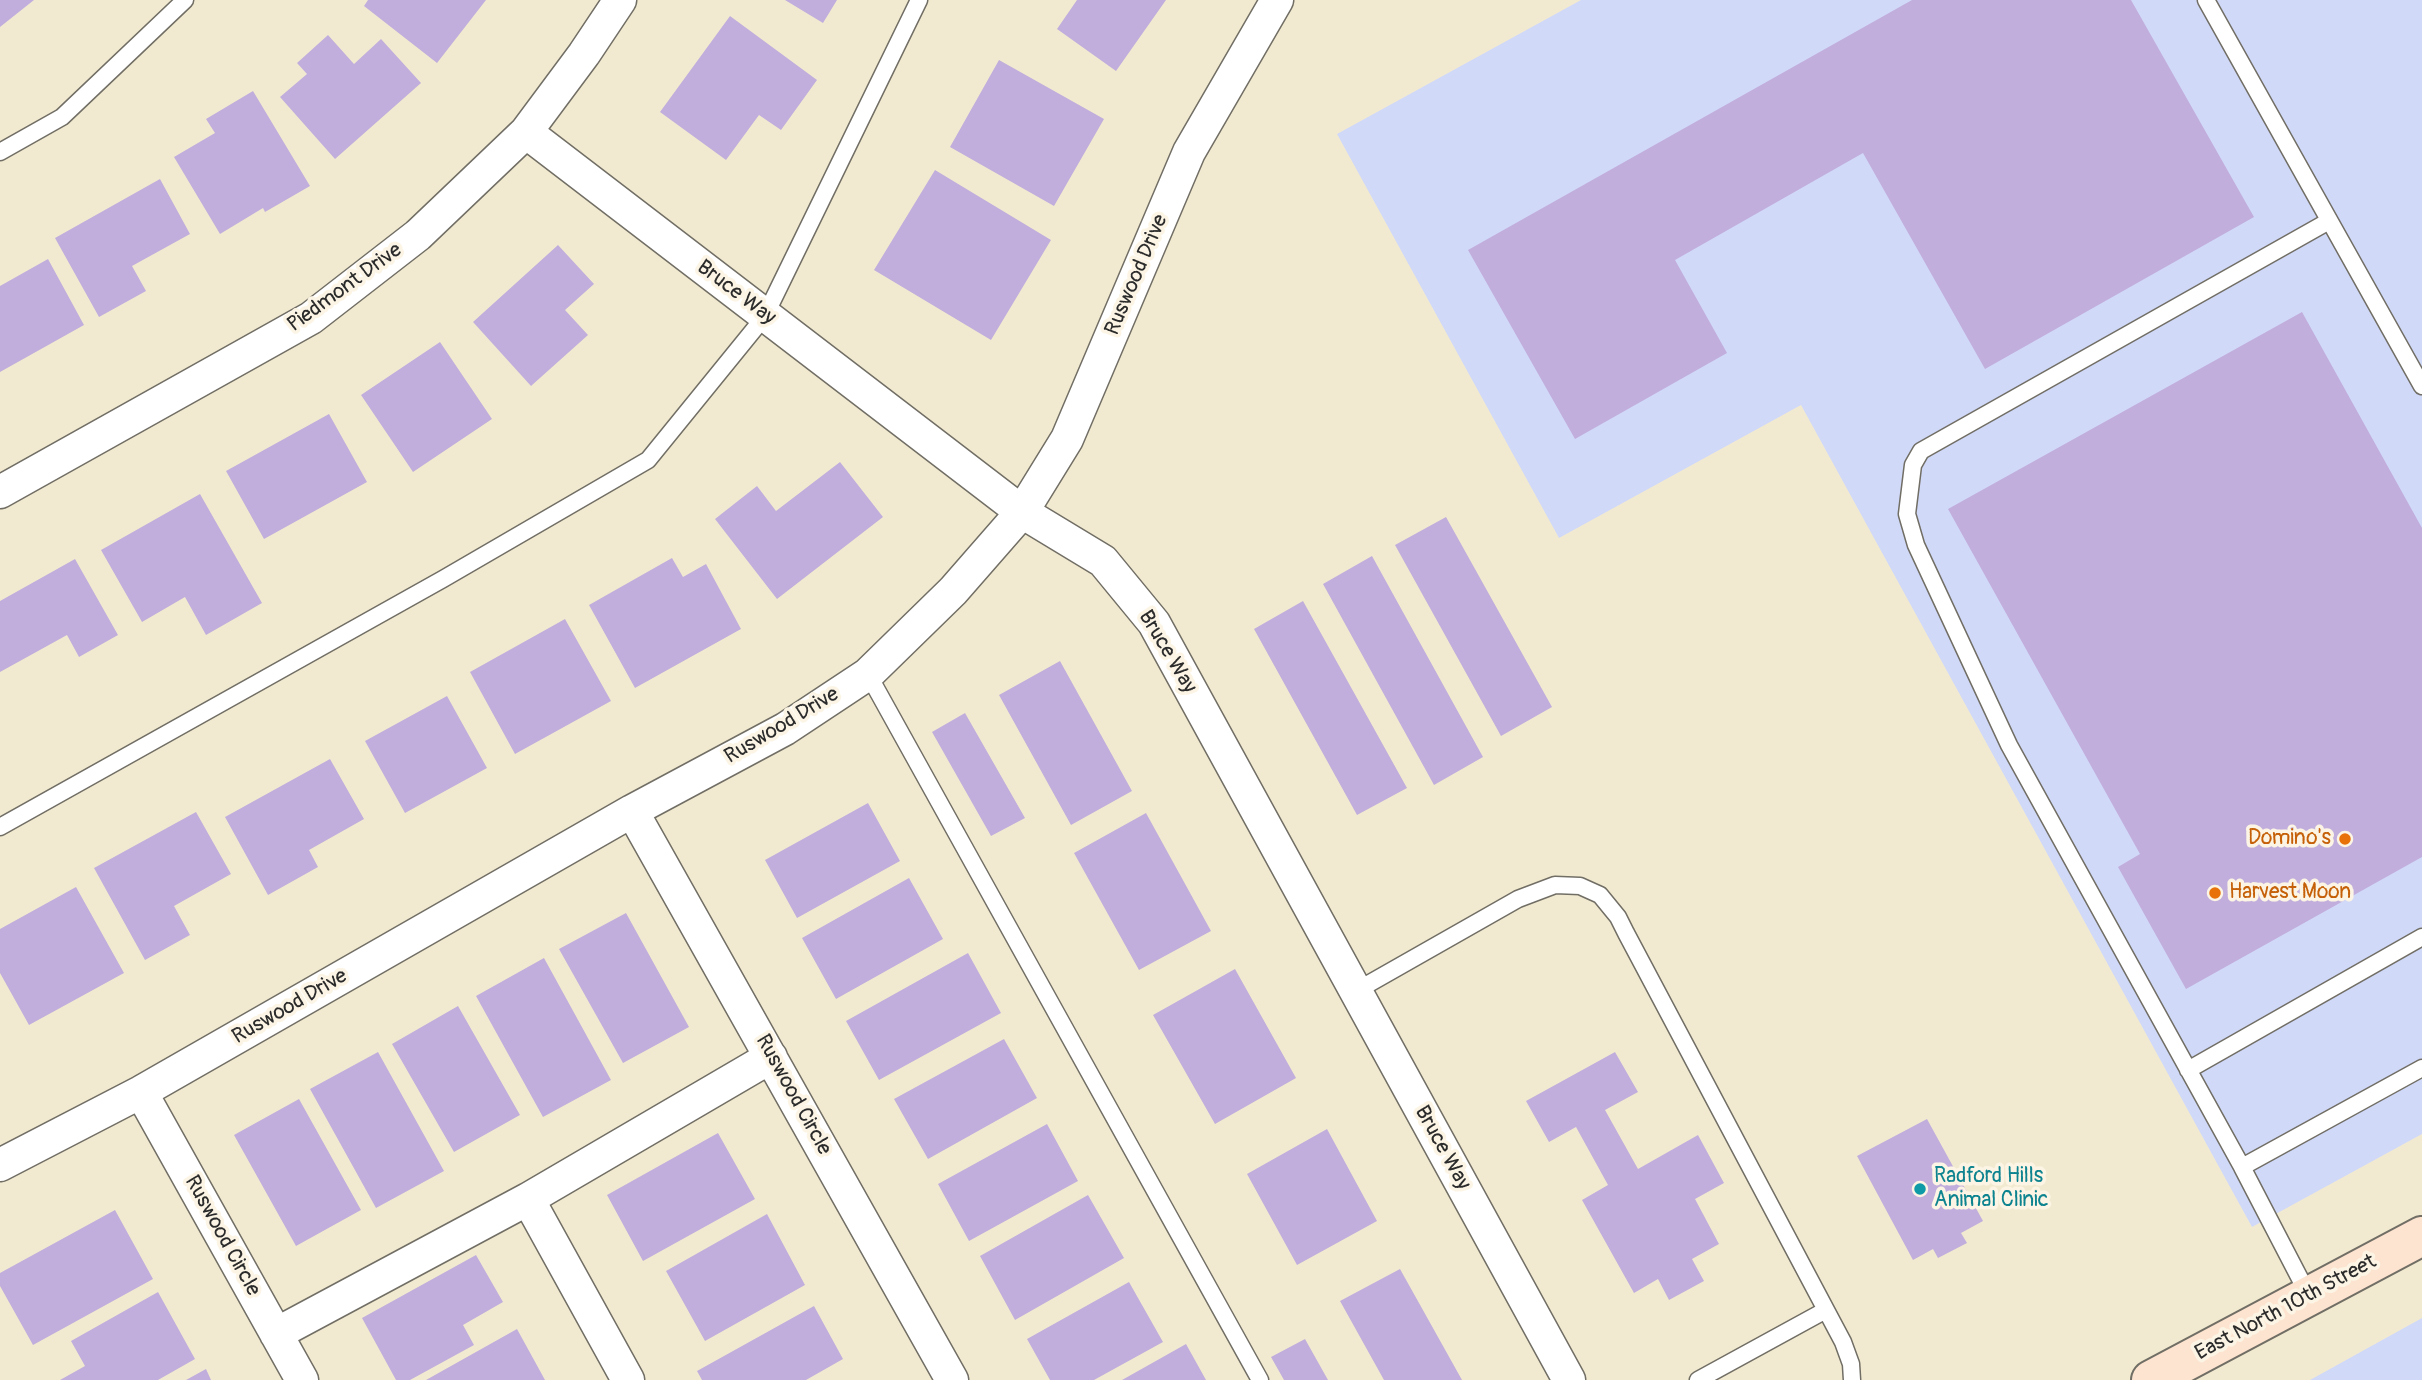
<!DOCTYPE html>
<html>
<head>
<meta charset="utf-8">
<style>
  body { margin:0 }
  canvas { display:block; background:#f2ead0 }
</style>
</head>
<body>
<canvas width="2422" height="1380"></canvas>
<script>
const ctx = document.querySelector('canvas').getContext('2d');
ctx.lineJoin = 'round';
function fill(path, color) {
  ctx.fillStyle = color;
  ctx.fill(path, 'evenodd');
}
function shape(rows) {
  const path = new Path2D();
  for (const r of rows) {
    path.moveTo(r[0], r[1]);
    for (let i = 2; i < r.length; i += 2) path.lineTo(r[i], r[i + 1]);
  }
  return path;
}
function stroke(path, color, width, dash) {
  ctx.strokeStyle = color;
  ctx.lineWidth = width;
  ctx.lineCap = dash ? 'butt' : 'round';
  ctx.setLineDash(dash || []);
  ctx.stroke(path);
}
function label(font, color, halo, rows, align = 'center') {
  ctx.font = font + ' Pangolin,sans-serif';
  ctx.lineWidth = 7;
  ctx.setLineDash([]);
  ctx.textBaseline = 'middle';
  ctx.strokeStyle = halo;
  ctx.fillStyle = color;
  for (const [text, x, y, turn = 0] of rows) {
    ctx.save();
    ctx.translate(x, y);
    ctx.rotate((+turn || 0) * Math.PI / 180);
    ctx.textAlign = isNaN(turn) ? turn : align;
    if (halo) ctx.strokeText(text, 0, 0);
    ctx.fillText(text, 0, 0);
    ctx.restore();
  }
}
fill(shape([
  [1581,0,2422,0,2422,1134,2252,1227,1801,405,1559,538,1337,134],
  [2422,1318,2422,1380,2310,1380]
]), '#d1d9f9');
fill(shape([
  [0,0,34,0,0,27],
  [368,0,486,0,437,63,364,6],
  [785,0,837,0,823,23],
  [1077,0,1166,0,1116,71,1057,29],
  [1912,0,2131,0,2254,217,1985,369,1863,153,1675,260,1727,353,1575,439,1468,250],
  [730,16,817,80,781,130,759,115,726,160,660,112],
  [328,35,354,64,381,39,421,83,335,159,280,97,307,74,297,63],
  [999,60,1104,119,1054,206,950,147],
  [253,91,310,186,265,212,263,208,220,234,174,157,215,133,206,119],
  [935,170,1051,240,991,340,874,270],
  [160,179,190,234,132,266,146,291,99,317,55,238],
  [558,245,594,284,565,310,588,335,531,386,473,322],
  [48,259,84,325,0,372,0,286],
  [2302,312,2422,528,2422,857,2186,989,2118,867,2140,854,1948,509],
  [440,342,492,419,413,472,361,395],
  [329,414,367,482,264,539,226,471],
  [840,462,883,517,777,599,715,519,757,486,776,511],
  [200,494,262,603,206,635,185,597,142,622,101,550],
  [1446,517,1552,707,1501,736,1395,545],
  [1372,556,1483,757,1434,785,1323,584],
  [672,558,683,577,706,564,741,629,635,688,589,605],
  [75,559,118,635,79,657,67,635,0,672,0,601],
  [1303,601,1407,788,1357,815,1254,629],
  [565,619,611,701,515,754,470,672],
  [1060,661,1132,791,1071,825,999,695],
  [447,696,487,768,405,813,365,741],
  [965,713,1025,818,991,836,932,732],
  [330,759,364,819,309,850,318,867,268,895,225,817],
  [868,803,900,861,797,918,765,860],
  [196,812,231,874,174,906,190,935,145,960,94,868],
  [1146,813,1211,931,1139,970,1074,853],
  [909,878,943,939,836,999,802,938],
  [76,887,124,973,29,1025,0,973,0,929],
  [626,913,689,1027,623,1063,559,949],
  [968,953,1001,1013,879,1080,846,1021],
  [544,958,611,1080,543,1117,476,996],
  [1235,969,1296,1078,1215,1124,1153,1015],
  [458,1006,520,1115,454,1152,392,1044],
  [1004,1039,1037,1098,928,1159,894,1099],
  [378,1052,444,1171,376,1208,310,1089],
  [1615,1052,1638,1092,1605,1110,1638,1169,1698,1135,1724,1183,1695,1199,1719,1244,1692,1259,1704,1281,1669,1300,1658,1279,1634,1293,1582,1200,1608,1185,1576,1127,1549,1142,1526,1101],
  [299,1099,361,1210,296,1246,234,1135],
  [1927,1119,1983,1221,1961,1233,1967,1243,1938,1258,1933,1249,1913,1260,1857,1156],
  [1047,1124,1078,1181,969,1241,938,1184],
  [1327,1129,1377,1221,1297,1265,1247,1174],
  [718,1133,755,1199,643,1261,607,1195],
  [1088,1195,1124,1258,1015,1320,980,1256],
  [115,1210,153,1279,33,1345,0,1286,0,1273],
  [767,1214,805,1285,705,1341,666,1271],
  [476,1255,503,1302,463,1325,474,1345,410,1380,396,1380,362,1318],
  [1400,1269,1462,1380,1384,1380,1340,1301],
  [1129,1282,1163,1342,1094,1380,1050,1380,1027,1339],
  [158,1292,195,1359,158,1380,60,1380,85,1366,71,1341],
  [814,1306,843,1359,806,1380,702,1380,697,1371],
  [517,1329,545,1380,426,1380],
  [1305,1339,1328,1380,1284,1380,1271,1357],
  [1186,1344,1206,1380,1122,1380],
  [206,1369,211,1380,186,1380]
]), '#c1aedc');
const service = shape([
  [2206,0,2422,386],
  [0,152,62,117,185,0],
  [868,674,1260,1380],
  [0,827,443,579,648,460,765,316,919,0],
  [1356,991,1518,899,1555,885,1580,886,1600,895,1618,917,1626,933,1826,1310,1843,1342,1851,1364,1852,1380],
  [2188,1070,2422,937],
  [2242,1167,2422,1068],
  [2309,1296,2242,1167,2009,745,1916,545,1907,514,1913,465,1921,451,2329,221],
  [1698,1380,1826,1310]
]);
const minor = shape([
  [526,132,1022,512,1103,561,1154,623,1569,1380],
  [0,492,311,318,418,235,526,132,584,54,620,0],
  [632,811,952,1380],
  [141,1092,302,1380],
  [0,1165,141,1092,632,811,785,729,868,674,953,591,1022,512,1067,439,1189,152,1277,0],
  [276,1334,528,1199],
  [628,1380,528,1199,771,1057]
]);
const secondary = shape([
  [2151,1380,2422,1236]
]);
stroke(service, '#716e65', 19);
stroke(minor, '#716e65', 35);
stroke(secondary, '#716e65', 42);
stroke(service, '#fff', 16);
stroke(minor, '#fff', 32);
stroke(secondary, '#fde4d0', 38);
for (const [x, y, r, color] of [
  [2345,839,7,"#e8710a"],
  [2215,893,7,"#e8710a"],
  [1920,1189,7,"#0f9aa8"]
]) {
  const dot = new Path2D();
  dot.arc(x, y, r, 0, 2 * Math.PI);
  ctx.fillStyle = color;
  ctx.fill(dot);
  stroke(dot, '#fcf5e5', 2.5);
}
label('21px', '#2b2b2b', '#fcf5e5', [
  ["Ruswood Drive",1137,275,-67],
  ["Piedmont Drive",345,288,-36],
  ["Bruce Way",736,293,37],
  ["Bruce Way",1167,652,59],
  ["Ruswood Drive",782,726,-31],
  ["Ruswood Drive",290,1007,-30],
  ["Ruswood Circle",793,1095,61],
  ["Bruce Way",1442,1148,61],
  ["Ruswood Circle",222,1236,61],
  ["East North 10th Street",2286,1308,-28]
]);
label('21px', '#c56008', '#fcf5e5', [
  ["Domino's",2331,839],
  ["Harvest Moon",2229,893,"left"]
], 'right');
label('21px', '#0d838f', '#fcf5e5', [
  ["Radford Hills",1934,1177],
  ["Animal Clinic",1934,1201]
], 'left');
</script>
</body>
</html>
